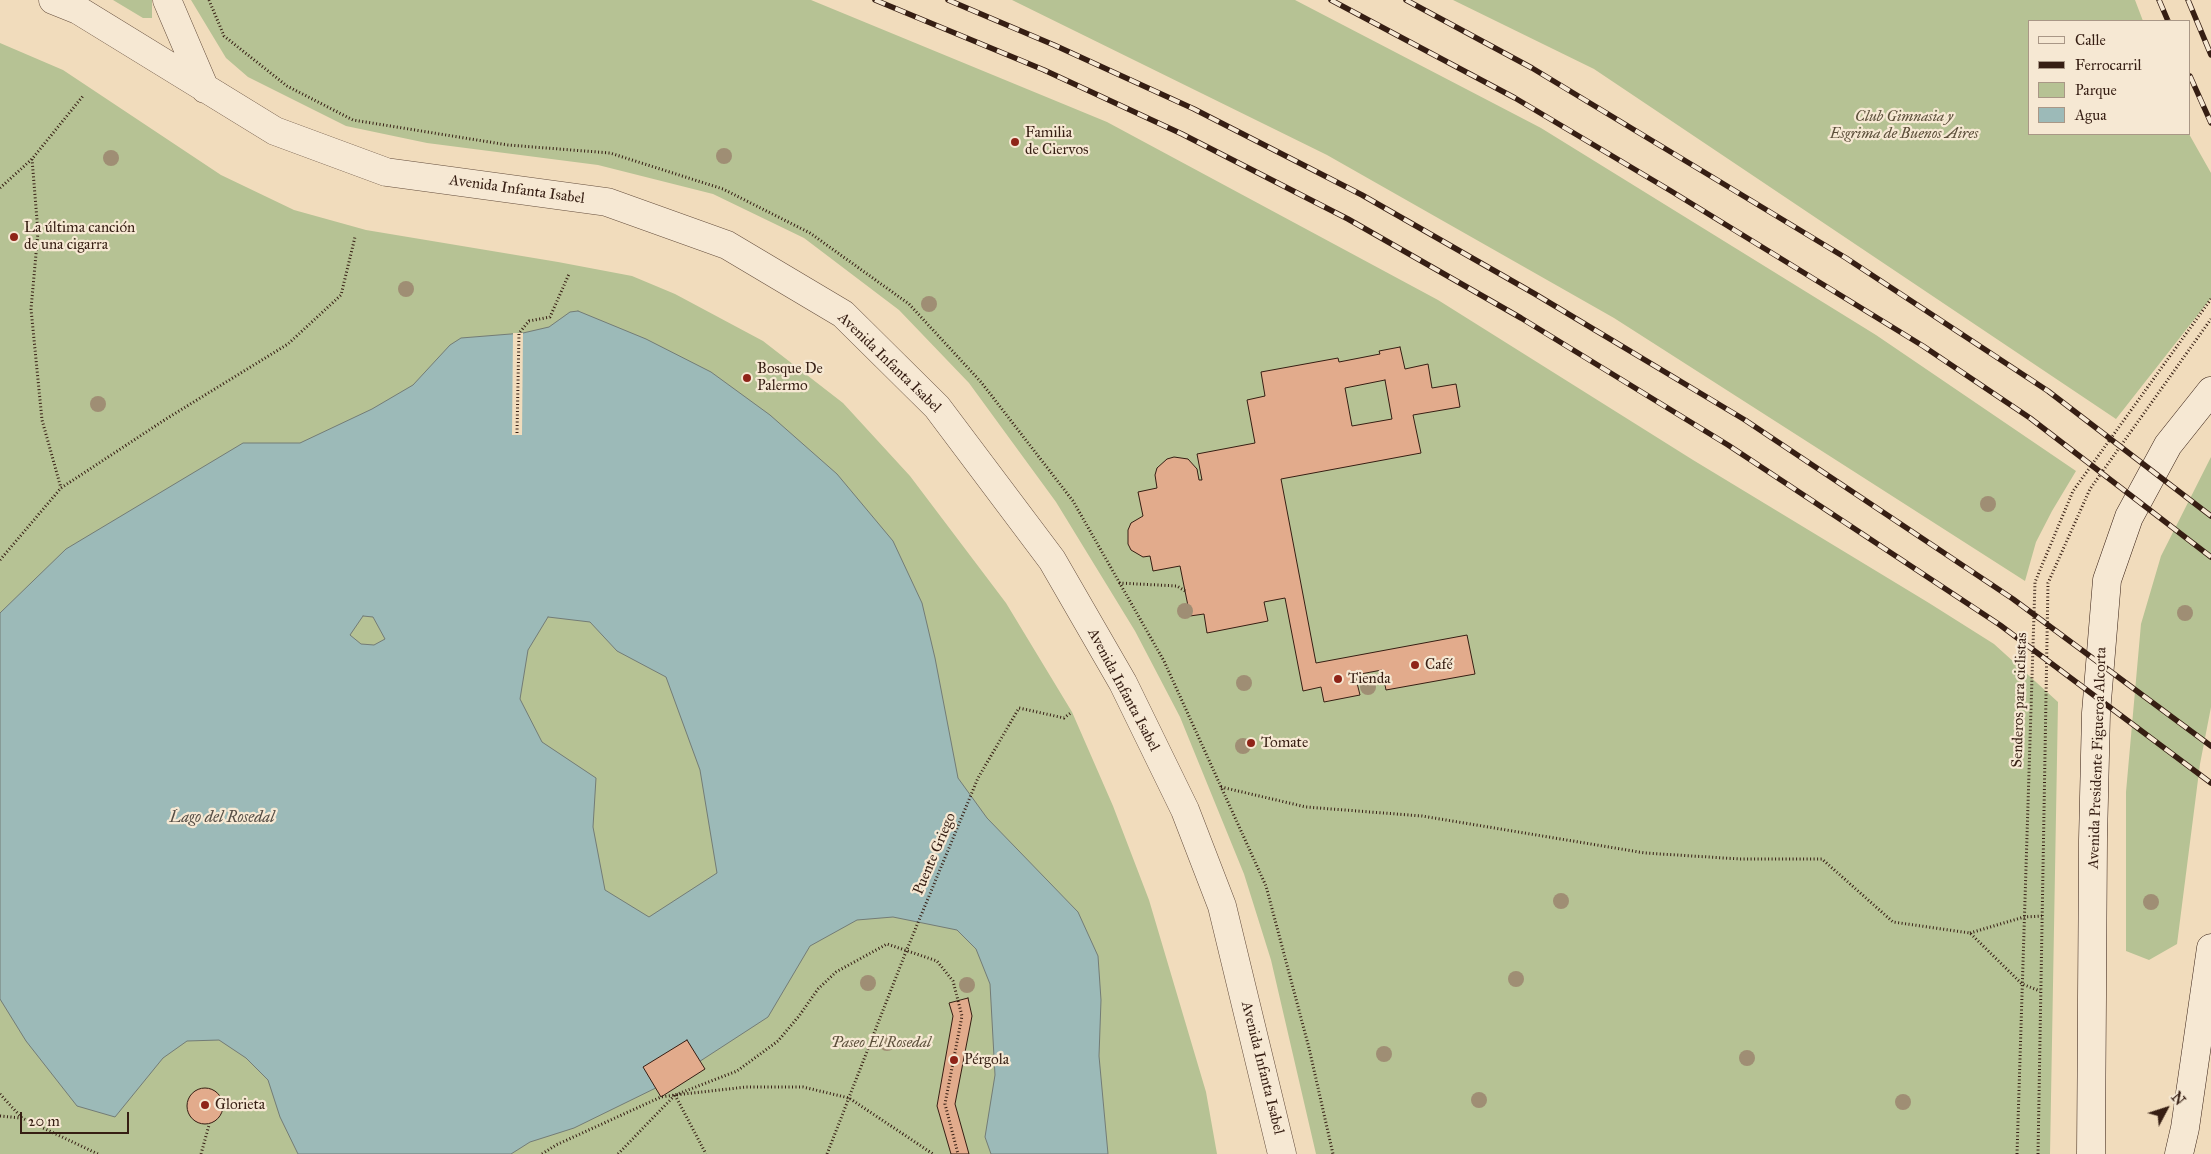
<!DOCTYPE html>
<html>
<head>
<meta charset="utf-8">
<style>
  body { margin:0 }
  #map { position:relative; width:2211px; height:1154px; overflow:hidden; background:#f1dcbc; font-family:"IM FELL Great Primer",serif }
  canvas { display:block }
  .legend { position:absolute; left:2028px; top:20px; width:162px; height:115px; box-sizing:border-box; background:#f6e8d3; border:1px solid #a99786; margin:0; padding:6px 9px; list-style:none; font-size:15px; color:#361e13 }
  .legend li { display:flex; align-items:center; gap:10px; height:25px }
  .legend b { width:25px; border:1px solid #a99786 }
  .north { position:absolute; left:2141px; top:1084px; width:50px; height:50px; -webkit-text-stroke:4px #f6e8d3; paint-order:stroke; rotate:50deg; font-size:14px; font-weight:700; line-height:20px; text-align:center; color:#361e13 }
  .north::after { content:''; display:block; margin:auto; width:18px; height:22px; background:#361e13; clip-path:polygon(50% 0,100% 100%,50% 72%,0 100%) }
  .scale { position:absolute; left:20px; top:1112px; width:109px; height:22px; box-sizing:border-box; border:2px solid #361e13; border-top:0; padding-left:6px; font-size:15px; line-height:18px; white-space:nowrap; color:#361e13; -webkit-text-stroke:4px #f6e8d3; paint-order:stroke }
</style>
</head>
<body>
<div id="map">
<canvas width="2211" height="1154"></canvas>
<ul class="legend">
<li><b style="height:6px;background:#f6e8d3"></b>Calle</li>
<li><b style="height:6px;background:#361e13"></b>Ferrocarril</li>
<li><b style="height:14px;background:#b6c294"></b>Parque</li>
<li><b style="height:14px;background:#9cbab8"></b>Agua</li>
</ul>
<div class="north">N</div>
<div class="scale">20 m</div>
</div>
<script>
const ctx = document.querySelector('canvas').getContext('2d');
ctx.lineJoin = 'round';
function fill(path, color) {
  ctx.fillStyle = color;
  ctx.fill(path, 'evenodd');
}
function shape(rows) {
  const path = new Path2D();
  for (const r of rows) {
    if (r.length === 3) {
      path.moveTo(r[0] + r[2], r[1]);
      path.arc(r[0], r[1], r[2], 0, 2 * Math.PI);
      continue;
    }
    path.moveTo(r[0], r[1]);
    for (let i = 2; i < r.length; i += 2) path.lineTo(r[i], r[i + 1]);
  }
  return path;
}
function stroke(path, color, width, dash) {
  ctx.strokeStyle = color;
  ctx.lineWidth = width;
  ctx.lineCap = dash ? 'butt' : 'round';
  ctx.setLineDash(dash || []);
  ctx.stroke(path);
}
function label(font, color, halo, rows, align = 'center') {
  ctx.font = font + ' "IM FELL Great Primer",serif';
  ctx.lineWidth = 4.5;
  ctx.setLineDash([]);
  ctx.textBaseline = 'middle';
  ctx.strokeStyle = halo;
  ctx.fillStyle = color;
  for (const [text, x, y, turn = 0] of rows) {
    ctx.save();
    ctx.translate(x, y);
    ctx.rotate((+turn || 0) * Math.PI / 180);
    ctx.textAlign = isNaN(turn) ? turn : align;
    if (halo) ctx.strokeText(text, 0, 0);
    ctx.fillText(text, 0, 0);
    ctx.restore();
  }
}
fill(shape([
  [113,0,152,0,152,18,143,18],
  [191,0,811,0,1107,122,1438,300,1693,460,1929,603,1994,644,2058,702,2050,1154,1316,1154,1271,960,1244,874,1180,717,1135,631,1056,502,969,383,899,310,804,238,713,194,598,165,427,143,346,126,248,77,226,58],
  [1012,0,1295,0,1541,128,1876,335,2076,471,2052,511,2036,542,2025,581,1614,318,1327,155],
  [1453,0,2135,0,2143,21,2030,21,2030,134,2189,134,2211,173,2211,298,2116,419,1594,69],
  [0,43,63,70,221,175,294,210,366,230,558,262,632,276,675,294,763,341,843,403,910,476,1006,603,1072,712,1113,806,1149,900,1206,1092,1217,1154,0,1154],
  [2211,457,2211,707,2200,764,2177,944,2149,960,2126,951,2126,792,2141,624,2161,556]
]), '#b6c294');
const water = shape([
  [578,311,646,339,711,372,770,415,837,474,893,541,922,603,935,658,958,778,987,818,1078,912,1098,956,1101,1000,1099,1056,1108,1154,991,1154,985,1137,995,1075,990,984,976,949,957,930,893,917,857,920,810,946,768,1017,668,1082,574,1128,530,1142,511,1154,298,1154,280,1117,268,1080,246,1058,219,1040,187,1041,163,1058,115,1117,77,1106,26,1041,0,999,0,613,66,549,243,443,300,443,372,409,413,385,450,345,461,338,523,333,549,327,570,312,578,311],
  [363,616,373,617,385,639,374,645,361,644,350,635,363,616],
  [548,617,590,622,617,651,666,677,700,770,717,873,649,917,605,890,593,827,596,778,542,742,520,699,528,650,548,617]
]);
fill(water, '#9cbab8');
stroke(water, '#737c76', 1);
fill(shape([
  [513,333,523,333,522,435,512,435]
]), '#f1dcbc');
const building = shape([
  [1400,347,1405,369,1428,364,1432,388,1456,384,1460,407,1413,415,1421,453,1281,479,1316,663,1467,635,1475,674,1386,690,1382,670,1355,675,1360,695,1324,702,1321,687,1303,691,1285,598,1264,602,1268,621,1207,633,1204,614,1190,616,1180,566,1153,571,1150,556,1143,557,1131,550,1128,544,1128,530,1131,523,1143,516,1138,492,1157,488,1155,475,1157,468,1167,459,1174,457,1188,459,1197,469,1199,480,1202,480,1197,454,1255,443,1247,400,1265,396,1261,372,1338,358,1339,362,1380,354,1379,351,1400,347],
  [1385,380,1392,419,1352,426,1345,388,1385,380],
  [968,998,972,1016,955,1104,969,1154,951,1154,937,1106,953,1016,949,1003,968,998],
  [687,1040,705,1069,661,1097,643,1067,687,1040],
  [205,1106,18]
]);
fill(building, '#e2ab8c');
stroke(building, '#361e13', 1);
const street = shape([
  [53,0,78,10,275,131,386,172,607,202,727,245,843,314,937,407,1052,560,1123,683,1185,810,1222,906,1282,1154],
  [167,0,205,89]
]);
const secondary = shape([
  [2091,1154,2093,840,2096,713,2107,580,2129,517,2168,445,2211,391],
  [2179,1154,2185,1128,2211,948]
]);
stroke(street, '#654e3d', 29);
stroke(secondary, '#361e13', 29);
stroke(shape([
  [209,0,224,36,287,86,353,120,508,145,610,153,723,189,810,233,909,304,981,382,1073,501,1164,661,1266,886,1309,1048,1333,1154],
  [32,159,38,232,31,309,42,420,61,488],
  [0,188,32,159,83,96],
  [517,433,519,333,529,321,550,317,569,274],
  [0,560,61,488,166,419,288,344,341,295,355,237],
  [1119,583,1177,586,1185,591],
  [1221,787,1306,807,1422,816,1645,853,1740,859,1822,859,1893,922,1970,933,2022,984,2040,991],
  [1970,933,2024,917,2042,916],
  [0,1094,22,1118,98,1154],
  [675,1095,706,1154],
  [0,1116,21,1118],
  [201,1154,209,1125],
  [542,1154,556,1145,661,1097,675,1095,737,1071,778,1041,799,1016,818,989,836,972,887,944,937,961,953,981,962,1016,945,1104,958,1154],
  [618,1154,675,1095,746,1087,803,1087,849,1098,933,1154],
  [827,1154,905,954,978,778,1019,708,1064,718,1072,712],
  [2017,1154,2035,582,2073,491,2211,299],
  [2038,1154,2048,583,2090,489,2211,319]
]), '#361e13', 3, [1, 2.5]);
stroke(street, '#f6e8d3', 28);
stroke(secondary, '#f6e8d3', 28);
const rail = shape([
  [875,0,1044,70,1182,134,1348,219,1521,318,1728,445,2000,625,2211,783],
  [948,0,1054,45,1194,109,1362,195,1535,294,1745,420,2013,599,2211,746],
  [1331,0,1515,98,1671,191,1923,346,2030,418,2211,557],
  [1406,0,1532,68,1846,258,2048,391,2211,516],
  [2159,0,2168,21],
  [2188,0,2211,55],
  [2190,76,2211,123]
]);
stroke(rail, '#361e13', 5.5);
stroke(rail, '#f6e8d3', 4, [11]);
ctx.fillStyle = '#9f8e74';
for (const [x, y] of [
  [724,156],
  [111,158],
  [406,289],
  [929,304],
  [98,404],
  [1988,504],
  [1185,611],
  [2185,613],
  [1244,683],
  [1368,687],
  [1243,746],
  [1561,901],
  [2151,902],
  [1516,979],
  [868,983],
  [967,985],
  [887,1043],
  [1384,1054],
  [1747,1058],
  [1479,1100],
  [1903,1102]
]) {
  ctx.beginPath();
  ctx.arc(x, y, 8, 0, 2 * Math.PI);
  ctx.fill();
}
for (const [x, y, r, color] of [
  [1015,142,5,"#8f2418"],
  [14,237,5,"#8f2418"],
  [747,378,5,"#8f2418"],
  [1415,665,5,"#8f2418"],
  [1338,679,5,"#8f2418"],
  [1251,743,5,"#8f2418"],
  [954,1060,5,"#8f2418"],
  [205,1105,5,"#8f2418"]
]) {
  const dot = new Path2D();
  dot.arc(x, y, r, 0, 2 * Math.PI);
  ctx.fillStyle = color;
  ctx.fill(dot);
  stroke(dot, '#f6e8d3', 2);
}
label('italic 15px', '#5c4f3a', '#f6e8d3', [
  ["Club Gimnasia y",1904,117],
  ["Esgrima de Buenos Aires",1904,134],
  ["Paseo El Rosedal",881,1043]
]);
label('15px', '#361e13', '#f6e8d3', [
  ["Familia",1025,133],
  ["de Ciervos",1025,150],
  ["La última canción",24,228],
  ["de una cigarra",24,245],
  ["Bosque De",757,369],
  ["Palermo",757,386],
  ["Café",1425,665],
  ["Tienda",1348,679],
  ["Tomate",1261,743],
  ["Pérgola",964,1060],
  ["Glorieta",215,1105]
], 'left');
label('15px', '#361e13', '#f6e8d3', [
  ["Avenida Infanta Isabel",517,190,8],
  ["Avenida Infanta Isabel",889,363,44],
  ["Avenida Infanta Isabel",1123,690,62],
  ["Senderos para ciclistas",2020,700,-88],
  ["Avenida Presidente Figueroa Alcorta",2098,758,-88],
  ["Puente Griego",935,854,-67],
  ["Avenida Infanta Isabel",1262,1068,76]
]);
label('italic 16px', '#554d45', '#f6e8d3', [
  ["Lago del Rosedal",222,818]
]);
</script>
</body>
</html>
